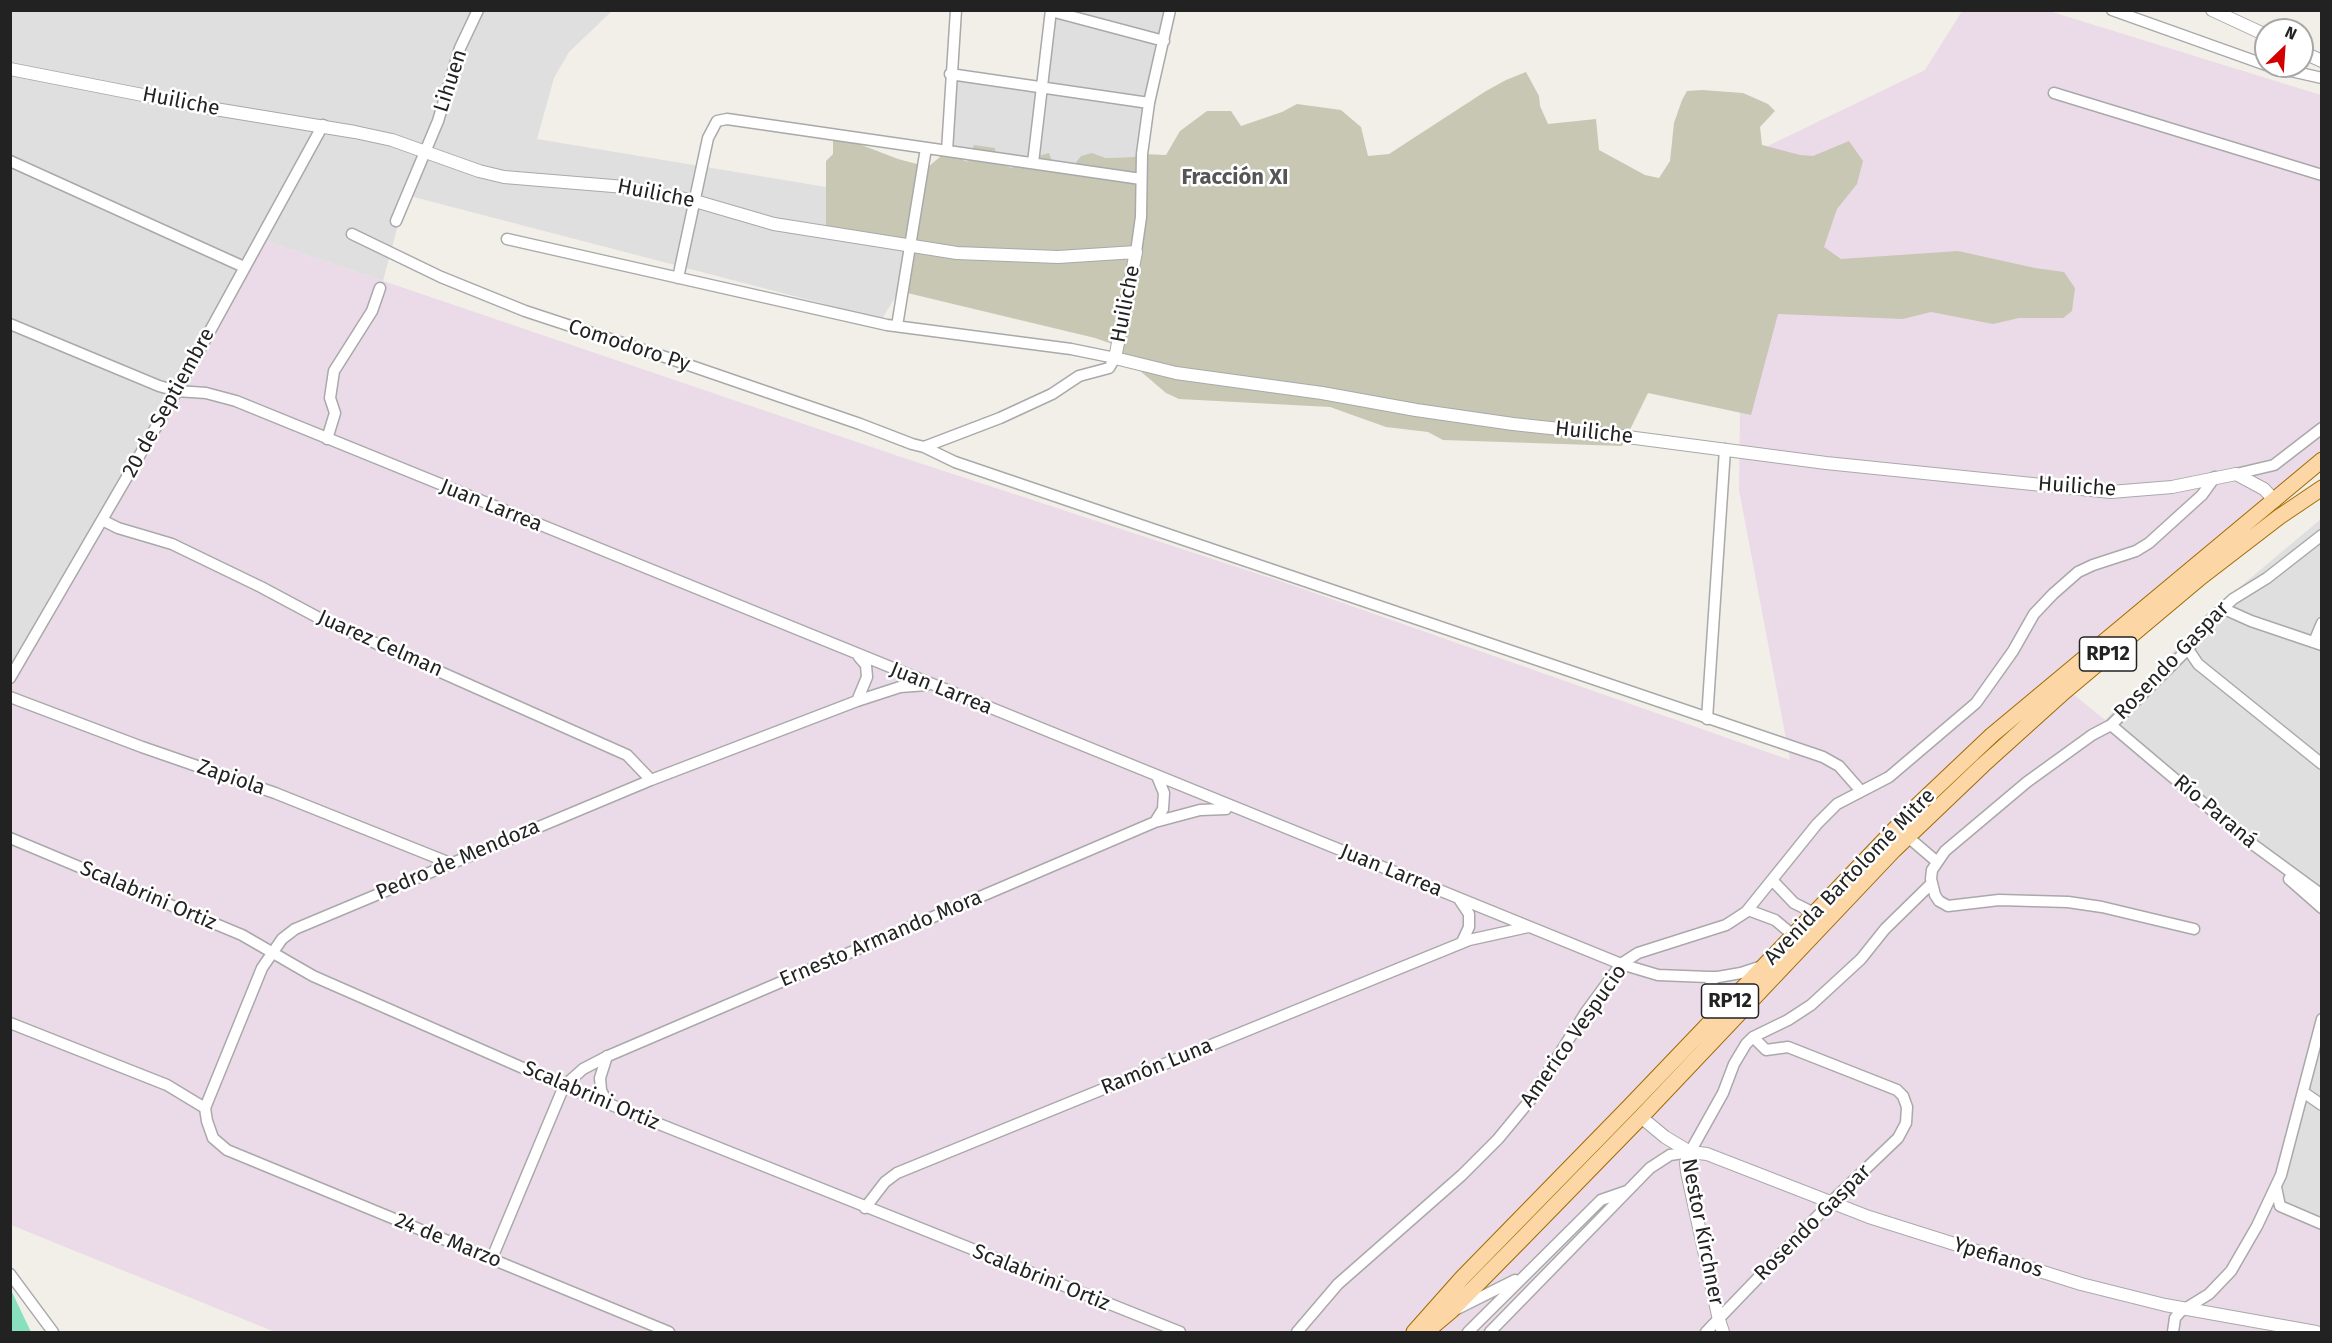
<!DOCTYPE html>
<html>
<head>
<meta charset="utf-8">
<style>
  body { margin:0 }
  #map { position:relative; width:2332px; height:1343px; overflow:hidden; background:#f2efe9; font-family:"Fira Sans",sans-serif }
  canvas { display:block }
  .frame { position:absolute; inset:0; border:12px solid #222; pointer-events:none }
  .north { position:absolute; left:2254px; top:18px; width:60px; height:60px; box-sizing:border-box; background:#fff; border:2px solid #a7a7a7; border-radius:50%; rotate:25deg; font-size:16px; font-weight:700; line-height:24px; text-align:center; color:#222 }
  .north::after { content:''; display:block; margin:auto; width:21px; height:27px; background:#d40000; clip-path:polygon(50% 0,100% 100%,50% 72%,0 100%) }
</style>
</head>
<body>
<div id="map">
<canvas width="2332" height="1343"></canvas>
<div class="frame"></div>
<div class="north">N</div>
</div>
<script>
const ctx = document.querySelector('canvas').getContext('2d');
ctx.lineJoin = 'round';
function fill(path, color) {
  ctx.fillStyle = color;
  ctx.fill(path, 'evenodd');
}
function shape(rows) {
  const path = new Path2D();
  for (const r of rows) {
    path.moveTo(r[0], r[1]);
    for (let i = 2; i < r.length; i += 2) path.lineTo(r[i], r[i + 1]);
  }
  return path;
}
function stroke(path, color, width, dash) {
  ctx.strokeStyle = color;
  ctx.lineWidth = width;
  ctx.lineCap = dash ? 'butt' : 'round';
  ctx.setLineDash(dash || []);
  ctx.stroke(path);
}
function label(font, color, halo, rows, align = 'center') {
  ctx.font = font + ' "Fira Sans",sans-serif';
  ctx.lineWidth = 5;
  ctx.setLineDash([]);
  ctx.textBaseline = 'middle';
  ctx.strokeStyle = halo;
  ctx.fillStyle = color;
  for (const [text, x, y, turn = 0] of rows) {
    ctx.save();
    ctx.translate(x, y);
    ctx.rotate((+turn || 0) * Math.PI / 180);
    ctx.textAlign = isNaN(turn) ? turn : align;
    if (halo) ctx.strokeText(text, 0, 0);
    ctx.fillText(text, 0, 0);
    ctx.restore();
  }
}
fill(shape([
  [11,11,612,11,569,52,554,78,537,139,826,187,826,234,915,250,899,291,882,319,406,195,383,281,260,239,11,678],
  [1051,11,1170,11,1142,154,1133,157,1106,158,1092,153,1068,173,1056,173,1024,160,1011,168,996,160,967,162,947,151,950,74,1043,86],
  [2321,519,2321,913,2100,725,2228,597],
  [2321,975,2321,1228,2272,1214]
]), '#e0dfdf');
fill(shape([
  [1962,11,2049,11,2321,95,2321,460,2057,681,2321,895,2321,1019,2277,1198,2321,1224,2321,1332,275,1332,11,1225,11,678,260,239,901,457,1289,584,1790,760,1739,490,1743,158,1925,70]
]), '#ebdbe8');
fill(shape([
  [1526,72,1539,96,1540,106,1548,124,1596,119,1599,150,1645,175,1659,178,1670,161,1674,123,1682,100,1687,91,1702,90,1743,93,1768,104,1775,111,1760,127,1762,145,1800,155,1813,156,1849,141,1863,161,1857,184,1837,209,1824,247,1841,259,1958,251,2035,268,2064,272,2075,288,2072,311,2063,318,2019,318,1993,324,1931,312,1903,319,1778,314,1751,415,1648,393,1622,446,1443,440,1428,432,1386,427,1330,407,1179,399,1166,393,1126,359,1118,346,1095,338,899,291,915,251,826,234,826,161,833,154,833,134,898,159,928,167,947,151,967,162,974,145,995,148,996,160,1011,168,1024,160,1049,153,1056,172,1068,173,1081,156,1092,153,1106,158,1133,157,1142,154,1166,155,1180,131,1207,111,1231,111,1241,126,1282,112,1297,104,1341,110,1361,127,1368,156,1389,154,1486,91,1506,80]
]), '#c7c7b4');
fill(shape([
  [11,1290,31,1332,11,1332]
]), '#88e0be');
const minor = shape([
  [2112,10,2266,65],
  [1051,11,1164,41],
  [2269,66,2322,78],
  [950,74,1149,103],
  [2054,93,2322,175],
  [947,151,956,10],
  [10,161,244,267],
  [1033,163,1051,10],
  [396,221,438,121,460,48,478,10],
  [352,234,441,277,525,311,674,360,860,424,912,444,924,447,1000,418,1052,394,1079,376,1109,368,1115,358,1071,349,887,325,507,239],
  [1136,252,1141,217,1142,154,1149,103,1170,10],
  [678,278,708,138,717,121,727,119,1141,179],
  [10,324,159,386,177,391,206,393,236,401,1621,964,1658,975,1708,977],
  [897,326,926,148],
  [327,439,335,413,330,398,334,371,372,311,380,288],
  [924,447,955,462,1823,757,1839,766,1861,791],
  [2236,474,2274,465,2322,428],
  [102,520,118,528,172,544,261,587,319,618,627,755,651,780],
  [2222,608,2251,621,2322,645],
  [2314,642,2322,623],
  [2188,649,2198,664,2322,764],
  [10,678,177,391,323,125],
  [10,697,142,747,275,793,450,863],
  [857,701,867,677,866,665,859,657],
  [1707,719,1725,449],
  [2111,725,2247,840,2322,895],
  [1155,822,1163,809,1164,793,1157,776],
  [1908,837,1936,861],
  [10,838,242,935,313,976,564,1086,1180,1332],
  [2289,879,2322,908],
  [1773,881,1794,903,1814,913],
  [1459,899,1469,914,1469,927,1462,942],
  [1748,910,1775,920,1793,935],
  [2194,929,2102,907,2068,902,1999,900,1948,906,1939,901,1935,895,1931,879,1932,870,1945,851,2027,782,2092,735,2111,725,2188,649,2208,622,2233,599,2267,578,2322,535],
  [1713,1015,1718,1004,1719,994,1708,977,1718,977,1741,973,1762,966],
  [10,1023,167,1085,205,1108],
  [2303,1092,2322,1105],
  [607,1103,601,1090,600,1078,607,1056],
  [2276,1187,2280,1206,2322,1224],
  [865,1208,885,1182,897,1173,1469,940,1528,927],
  [492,1258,564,1086,583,1069,608,1056,1155,822,1200,810,1226,809],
  [10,1274,53,1332],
  [1457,1309,1515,1280],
  [669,1332,227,1150,213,1138,207,1121,205,1108,262,968,282,939,295,929,651,780,857,701,900,687,927,685],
  [1297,1332,1338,1284,1462,1175,1498,1139,1531,1099,1586,1012,1621,964,1638,953,1726,925,1746,912,1817,824,1837,804,1889,777,1976,703,2013,651,2034,614,2053,594,2078,572,2093,565,2136,551,2149,543,2202,495,2215,477],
  [1468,1332,1601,1200,1627,1191],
  [1490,1332,1650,1168,1670,1155,1690,1152,1723,1093,1734,1064,1746,1044,1753,1037,1788,1020,1811,1005,1861,959,1885,929,1932,883],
  [1706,1332,1832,1201,1898,1138,1906,1123,1907,1107,1903,1096,1897,1090,1788,1047,1766,1050,1753,1037],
  [2173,1332,2175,1318,2180,1312,2209,1294,2231,1271,2257,1226,2281,1175,2322,1019]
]);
const tertiary = shape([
  [2212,10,2266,35],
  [2302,52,2322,61],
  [10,69,209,108,355,132,392,140,479,171,504,177,625,187,695,201,774,224,957,253,1058,257,1136,252,1115,358,1176,373,1322,393,1416,410,1513,424,1597,433,1826,463,2111,492,2172,487,2236,474,2264,489,2275,501],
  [1641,1117,1665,1137,1690,1152,1707,1154,1869,1217,2081,1284,2165,1305,2316,1332],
  [1690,1152,1686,1163,1687,1172,1719,1320,1723,1332]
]);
const primary = shape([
  [1414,1332,1462,1278,1630,1106,1918,805,1992,735,2322,460],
  [1426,1332,1451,1311,1522,1239,1641,1117,1894,850,1983,765,2064,692,2201,577,2279,517,2322,488]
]);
stroke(minor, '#a9a9a9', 13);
stroke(tertiary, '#a9a9a9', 14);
stroke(primary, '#a06b00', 17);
stroke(minor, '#fff', 10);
stroke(tertiary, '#fff', 12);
stroke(primary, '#fcd6a4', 15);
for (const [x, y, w] of [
  [2108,654,57],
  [1730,1001,57]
]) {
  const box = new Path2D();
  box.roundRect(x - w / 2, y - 17, w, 34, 4.5);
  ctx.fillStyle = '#fff';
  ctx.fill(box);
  stroke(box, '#222', 1.5);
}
label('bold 20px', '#222', null, [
  ["RP12",2108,654],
  ["RP12",1730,1001]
]);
label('21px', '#222', '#fff', [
  ["Lihuen",451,81,-72],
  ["Huiliche",181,102,11],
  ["Huiliche",656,194,11],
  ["Huiliche",1126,304,-79],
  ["Comodoro Py",629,346,18],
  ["20 de Septiembre",169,403,-61],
  ["Huiliche",1594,433,6],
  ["Huiliche",2077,487,4],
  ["Juan Larrea",491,506,22],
  ["Juarez Celman",380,644,24],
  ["Rosendo Gaspar",2172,661,-46],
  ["Juan Larrea",941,689,22],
  ["Zapiola",231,778,19],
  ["Río Paraná",2215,812,40],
  ["Pedro de Mendoza",458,860,-23],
  ["Juan Larrea",1391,871,22],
  ["Avenida Bartolomé Mitre",1850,877,-46],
  ["Scalabrini Ortiz",148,896,23],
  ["Ernesto Armando Mora",881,939,-23],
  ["Americo Vespucio",1574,1036,-55],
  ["Ramón Luna",1157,1067,-22],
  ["Scalabrini Ortiz",591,1096,23],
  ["Rosendo Gaspar",1813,1223,-45],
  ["Nestor Kirchner",1702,1232,79],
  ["24 de Marzo",448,1241,22],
  ["Ypefianos",1998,1258,17],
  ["Scalabrini Ortiz",1041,1278,22]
]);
label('bold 22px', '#555', '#fff', [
  ["Fracción XI",1235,178]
]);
</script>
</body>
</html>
